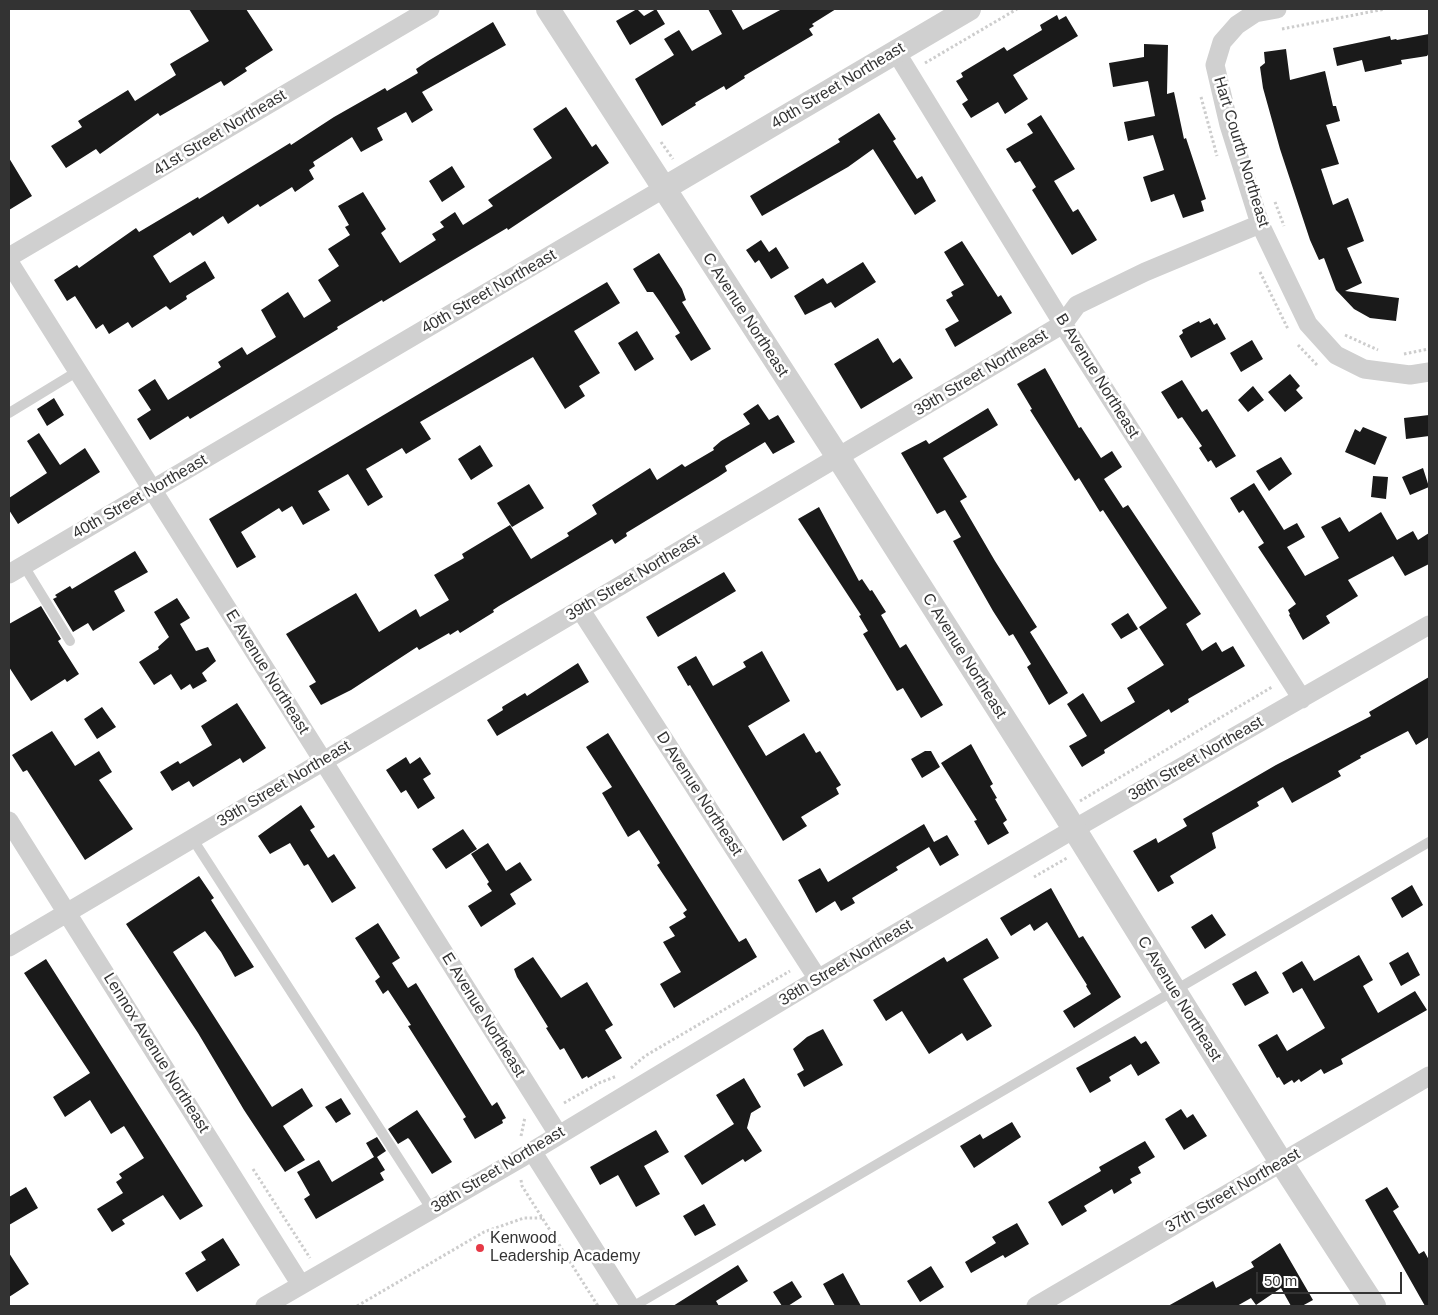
<!DOCTYPE html>
<html>
<head>
<meta charset="utf-8">
<style>
  body { margin:0 }
  #map { position:relative; width:1438px; height:1315px; overflow:hidden; background:#fff; font-family:Helvetica,sans-serif }
  canvas { display:block }
  .frame { position:absolute; inset:0; border:10px solid #333; pointer-events:none }
  .scale { position:absolute; left:1256px; top:1272px; width:146px; height:22px; box-sizing:border-box; border:2px solid #333; border-top:0; padding-left:6px; font-size:15px; line-height:18px; white-space:nowrap; color:#333; -webkit-text-stroke:4px #fff; paint-order:stroke }
</style>
</head>
<body>
<div id="map">
<canvas width="1438" height="1315"></canvas>
<div class="frame"></div>
<div class="scale">50 m</div>
</div>
<script>
const ctx = document.querySelector('canvas').getContext('2d');
ctx.lineJoin = 'round';
function fill(path, color) {
  ctx.fillStyle = color;
  ctx.fill(path, 'evenodd');
}
function shape(rows) {
  const path = new Path2D();
  for (const r of rows) {
    path.moveTo(r[0], r[1]);
    for (let i = 2; i < r.length; i += 2) path.lineTo(r[i], r[i + 1]);
  }
  return path;
}
function stroke(path, color, width, dash) {
  ctx.strokeStyle = color;
  ctx.lineWidth = width;
  ctx.lineCap = dash ? 'butt' : 'round';
  ctx.setLineDash(dash || []);
  ctx.stroke(path);
}
function label(font, color, halo, rows, align = 'center') {
  ctx.font = font + ' Helvetica,sans-serif';
  ctx.lineWidth = 5;
  ctx.setLineDash([]);
  ctx.textBaseline = 'middle';
  ctx.strokeStyle = halo;
  ctx.fillStyle = color;
  for (const [text, x, y, turn = 0] of rows) {
    ctx.save();
    ctx.translate(x, y);
    ctx.rotate((+turn || 0) * Math.PI / 180);
    ctx.textAlign = isNaN(turn) ? turn : align;
    if (halo) ctx.strokeText(text, 0, 0);
    ctx.fillText(text, 0, 0);
    ctx.restore();
  }
}
fill(shape([
  [189,9,246,9,273,50,245,68,247,71,224,86,221,81,160,116,158,113,100,154,96,149,66,168,51,146,82,127,78,121,128,90,135,101,176,75,170,64,209,41],
  [637,9,644,16,656,9,665,24,630,45,616,21],
  [708,9,731,9,743,30,782,9,836,9,812,24,814,26,809,29,813,35,744,76,745,78,726,90,724,86,695,103,696,105,662,126,635,79,674,55,664,39,679,30,692,51,722,34],
  [1057,15,1059,20,1066,16,1078,36,1013,75,1028,99,1005,114,998,102,971,118,962,104,968,100,956,81,963,77,961,73,1004,47,1007,51,1042,30,1040,25],
  [493,22,506,45,422,92,433,110,412,123,406,112,377,128,383,140,361,152,352,137,313,162,315,166,309,170,314,179,295,192,292,187,260,207,258,204,228,224,223,216,193,236,190,232,153,256,170,283,205,261,215,278,186,296,187,299,170,310,166,306,132,328,128,322,109,334,103,324,96,329,75,296,67,301,54,280,77,265,79,268,136,228,139,232,198,197,199,199,290,143,291,145,334,117,385,88,387,91,418,73,416,69,428,61],
  [1429,34,1429,53,1427,56,1401,60,1402,64,1365,72,1362,60,1337,66,1333,48,1390,36,1391,40,1396,39,1397,40],
  [1144,44,1168,45,1167,94,1174,92,1184,139,1186,138,1206,199,1201,201,1204,211,1183,218,1174,194,1151,202,1143,177,1164,170,1153,135,1128,141,1124,122,1155,116,1148,81,1113,87,1109,63,1144,57],
  [1286,49,1290,80,1325,71,1333,106,1336,106,1340,121,1326,125,1339,164,1321,169,1333,205,1348,198,1364,241,1347,248,1362,283,1345,291,1399,298,1396,321,1370,318,1354,309,1336,290,1324,258,1319,260,1310,240,1280,149,1263,88,1260,67,1265,63,1264,52],
  [566,107,592,147,596,144,609,163,508,230,507,228,383,302,382,300,337,327,338,329,190,419,188,416,150,440,137,419,151,410,138,390,155,379,168,400,221,367,218,362,242,347,247,355,276,337,261,310,288,292,304,318,331,301,318,280,339,266,328,249,350,235,345,227,349,225,338,206,363,192,386,229,381,233,400,263,436,240,432,234,444,227,440,222,455,212,463,225,493,206,488,200,552,158,533,129],
  [879,113,896,139,893,141,917,179,922,176,936,201,915,215,873,149,848,167,762,216,750,196,840,142,838,139],
  [1041,115,1075,169,1054,181,1073,212,1078,209,1097,240,1072,255,1032,190,1036,187,1020,161,1015,163,1006,149,1033,133,1027,124],
  [9,158,32,196,9,210],
  [452,166,465,187,442,202,429,181],
  [761,240,769,252,776,247,789,268,771,279,759,260,755,263,746,250],
  [962,241,998,297,1001,295,1012,313,955,347,945,329,959,321,946,300,953,296,951,292,964,285,944,252],
  [659,253,682,289,686,300,682,302,711,349,691,361,675,336,680,333,660,302,653,292,647,292,633,269],
  [863,262,876,282,835,308,831,302,805,315,794,296,823,278,827,284],
  [607,282,620,303,574,331,600,373,579,386,585,396,565,409,533,357,420,422,431,439,406,454,402,448,366,469,383,497,368,506,348,474,318,491,330,510,303,525,292,506,282,512,279,508,241,532,256,557,237,568,209,519],
  [1210,318,1214,325,1217,323,1226,339,1191,358,1179,336,1183,333,1182,330,1199,321,1200,323],
  [637,331,654,359,635,371,618,343],
  [878,338,893,363,900,358,913,378,861,409,834,364],
  [1252,340,1263,359,1241,372,1230,353],
  [1045,368,1079,428,1081,427,1101,458,1112,451,1122,467,1104,479,1123,508,1128,505,1201,614,1186,624,1202,651,1216,642,1222,652,1233,646,1245,666,1188,699,1189,702,1171,713,1169,709,1104,750,1105,753,1082,767,1069,746,1087,736,1067,704,1083,693,1101,722,1135,702,1127,688,1164,665,1139,627,1167,608,1103,510,1100,512,1079,478,1075,481,1030,410,1032,409,1017,384],
  [1290,374,1300,386,1296,390,1303,398,1285,412,1268,392],
  [1182,380,1202,412,1207,409,1236,456,1216,468,1211,460,1208,462,1199,448,1202,446,1182,417,1178,419,1161,392],
  [1253,386,1264,400,1248,412,1238,400],
  [54,398,64,415,47,426,37,409],
  [758,404,769,420,778,415,795,442,773,454,765,442,725,466,727,471,718,477,626,533,627,536,615,544,612,539,499,606,493,610,494,612,460,633,458,630,450,635,449,633,419,650,417,647,351,690,321,705,309,686,316,682,286,634,356,593,379,632,416,609,420,617,449,600,434,575,464,558,462,554,510,525,531,559,569,536,567,533,597,514,592,505,650,468,657,480,682,464,685,467,714,450,713,448,721,441,750,424,743,414],
  [988,408,998,425,943,458,967,497,960,501,995,561,1037,627,1030,632,1068,693,1049,705,1027,667,1031,664,1013,634,1009,636,993,611,953,541,961,537,945,510,937,514,901,453,926,440,929,444],
  [1429,415,1429,436,1406,439,1404,418],
  [1363,427,1387,437,1375,465,1345,452,1355,429,1360,432],
  [39,433,60,465,85,448,100,472,18,524,9,510,9,498,47,473,27,441],
  [480,445,493,466,471,480,458,459],
  [1281,457,1292,474,1269,491,1256,471],
  [1423,468,1429,487,1410,495,1402,477],
  [1373,476,1388,477,1386,499,1371,497],
  [1254,483,1284,530,1297,523,1305,537,1287,547,1305,576,1339,558,1321,527,1340,517,1349,532,1381,512,1397,540,1413,531,1418,540,1429,533,1429,564,1405,576,1393,556,1348,580,1358,596,1326,616,1330,623,1303,640,1289,615,1290,614,1288,610,1296,604,1258,547,1264,543,1243,510,1239,513,1230,498],
  [529,484,544,508,512,527,497,503],
  [819,507,859,581,862,579,870,591,872,590,886,612,881,615,900,648,906,644,943,705,921,718,903,688,897,691,863,634,868,631,859,616,861,615,798,519],
  [135,551,148,572,114,591,125,611,93,631,88,623,73,632,53,599,57,597,55,595,70,586,72,589],
  [724,572,736,591,658,637,646,617],
  [177,598,190,618,180,624,196,651,208,647,216,661,202,673,207,681,193,689,190,684,181,690,171,674,154,685,139,662,159,649,158,647,169,637,154,612],
  [41,606,61,639,58,641,79,674,67,682,65,679,31,701,9,667,9,624],
  [1128,613,1138,629,1121,639,1111,624],
  [762,651,790,701,748,726,766,756,804,733,816,753,820,751,841,785,836,788,839,794,801,817,807,826,783,841,690,685,688,686,677,667,696,656,713,686,746,667,743,662],
  [578,663,589,682,497,736,487,720,503,710,502,707,525,693,527,696],
  [1429,677,1429,737,1416,745,1408,731,1360,756,1361,758,1338,771,1341,776,1292,803,1283,787,1257,802,1259,806,1212,833,1216,848,1170,876,1174,883,1158,892,1133,851,1156,838,1158,843,1187,826,1183,819,1276,765,1371,716,1369,712],
  [237,703,266,748,243,763,240,758,193,787,189,781,172,791,160,772,178,761,180,764,212,745,201,726],
  [102,707,116,727,97,739,84,719],
  [52,731,75,766,99,751,112,772,99,780,133,829,85,860,27,770,23,772,12,755],
  [608,733,739,942,746,938,757,957,674,1008,660,984,681,972,663,942,675,936,669,927,686,917,683,913,687,910,657,865,660,863,639,830,628,837,602,793,612,787,586,747],
  [971,744,993,784,990,786,997,798,995,799,1007,820,1003,823,1009,833,988,845,974,821,977,820,941,763],
  [925,751,931,751,940,767,922,778,911,759],
  [406,757,410,764,420,757,431,774,423,779,435,798,418,809,406,790,401,793,386,770],
  [301,805,315,827,310,830,328,858,334,854,356,888,332,903,308,864,304,866,290,843,270,854,258,836],
  [924,824,934,842,947,835,959,855,940,866,929,847,896,867,898,870,852,898,855,903,841,911,835,901,816,913,798,880,820,868,828,882],
  [463,829,477,849,446,869,432,849],
  [488,843,506,871,520,862,532,880,510,894,516,904,481,927,468,906,492,891,487,884,489,882,471,854],
  [199,876,214,898,211,900,254,967,235,977,221,952,205,931,173,952,272,1107,302,1088,313,1106,283,1126,305,1160,285,1172,244,1110,198,1033,126,924],
  [1412,885,1423,905,1402,918,1391,898],
  [1051,888,1079,938,1083,936,1121,997,1074,1028,1063,1011,1091,994,1086,986,1087,985,1047,922,1034,931,1030,924,1011,936,1000,918],
  [1212,914,1226,935,1205,949,1191,927],
  [378,923,400,958,392,963,408,988,416,983,492,1106,497,1102,506,1118,502,1120,503,1123,475,1139,463,1119,466,1117,408,1026,411,1025,388,990,383,994,375,981,380,977,355,938],
  [987,938,999,958,963,979,992,1026,967,1041,962,1033,929,1054,902,1011,886,1021,873,1000,944,957,947,962],
  [1408,952,1420,975,1401,986,1389,963],
  [1359,955,1373,980,1363,986,1378,1013,1415,991,1427,1010,1341,1059,1343,1064,1324,1074,1321,1069,1301,1082,1299,1079,1294,1083,1292,1080,1284,1085,1279,1077,1277,1078,1258,1045,1277,1034,1287,1051,1325,1028,1302,988,1293,993,1282,973,1302,961,1314,981],
  [533,957,561,998,587,982,613,1025,605,1030,622,1058,588,1078,587,1076,582,1079,564,1048,560,1050,546,1028,548,1027,517,977,514,969],
  [46,959,203,1206,180,1220,163,1195,122,1220,125,1224,112,1232,97,1209,123,1193,116,1182,122,1178,119,1174,144,1158,124,1126,111,1134,90,1100,65,1117,53,1097,90,1073,24,973],
  [1256,971,1269,993,1245,1006,1232,984],
  [823,1029,843,1065,804,1087,797,1074,804,1070,793,1049,807,1037],
  [1135,1036,1141,1044,1146,1041,1160,1063,1138,1076,1131,1064,1109,1077,1111,1081,1090,1093,1076,1068],
  [744,1078,761,1107,751,1113,747,1128,762,1151,745,1162,743,1159,702,1185,684,1156,734,1124,716,1095],
  [341,1098,351,1114,336,1123,325,1107],
  [1181,1109,1187,1118,1193,1114,1207,1136,1184,1150,1165,1119],
  [417,1110,452,1162,432,1174,410,1140,408,1138,398,1144,388,1129],
  [1012,1122,1021,1137,974,1168,960,1146,980,1134,983,1139],
  [656,1130,669,1152,644,1166,660,1194,636,1207,618,1175,600,1185,590,1167],
  [377,1137,386,1151,377,1157,385,1170,380,1173,384,1180,316,1219,304,1199,310,1195,297,1172,319,1160,332,1182,374,1157,366,1143],
  [1145,1141,1155,1157,1138,1167,1141,1173,1130,1179,1132,1183,1114,1194,1112,1189,1084,1206,1087,1211,1062,1226,1048,1202,1101,1171,1099,1167],
  [26,1187,38,1208,9,1225,9,1197],
  [1387,1187,1399,1207,1393,1211,1419,1254,1424,1251,1429,1260,1429,1306,1425,1306,1365,1200],
  [704,1204,716,1225,695,1236,683,1216],
  [1017,1223,1029,1244,1005,1258,1003,1255,971,1273,965,1262,996,1243,992,1237],
  [223,1238,240,1265,197,1292,185,1273,206,1260,201,1252],
  [1280,1243,1313,1300,1302,1306,1291,1306,1281,1288,1256,1305,1251,1298,1237,1306,1168,1306,1213,1281,1216,1288,1254,1267,1251,1262],
  [9,1253,29,1284,9,1297],
  [738,1265,748,1281,716,1301,719,1306,673,1306],
  [931,1266,944,1287,920,1302,907,1281],
  [843,1273,861,1306,835,1306,823,1284],
  [792,1281,802,1297,788,1306,782,1306,773,1292]
]), '#1a1a1a');
stroke(shape([
  [1282,29,1385,9],
  [925,63,1017,9],
  [1201,97,1217,156],
  [661,142,673,159],
  [1275,202,1284,226],
  [1260,272,1288,329],
  [1345,335,1378,350],
  [1298,345,1318,366],
  [1404,354,1429,349],
  [1080,801,1272,687],
  [1034,877,1067,858],
  [631,1068,645,1056,790,971],
  [564,1103,599,1083,617,1076],
  [521,1136,525,1117],
  [253,1169,310,1258],
  [521,1180,522,1186,598,1306],
  [357,1306,484,1232,524,1218,542,1218]
]), '#cdcdcd', 3, [2.5, 2.5]);
stroke(shape([
  [9,413,78,371],
  [24,566,70,641],
  [192,838,432,1210],
  [634,1306,1429,842]
]), '#d0d0d0', 10);
stroke(shape([
  [1277,9,1255,13,1237,25,1222,42,1215,65,1229,125,1260,224,1308,324,1336,355,1364,369,1410,375,1429,372],
  [896,52,1063,324,1302,699],
  [9,257,430,9],
  [9,262,558,1134],
  [9,574,663,189],
  [580,609,818,979],
  [9,821,301,1285],
  [9,947,1063,324,1077,305,1145,272,1260,224],
  [532,1151,630,1306],
  [265,1306,521,1158,818,979,1074,829,1429,625],
  [1036,1306,1429,1076]
]), '#d0d0d0', 19);
stroke(shape([
  [548,9,838,457,1063,811,1281,1162,1374,1306],
  [663,189,969,9]
]), '#d0d0d0', 24);
for (const [x, y, r, color] of [
  [480,1248,5,"#e63946"]
]) {
  const dot = new Path2D();
  dot.arc(x, y, r, 0, 2 * Math.PI);
  ctx.fillStyle = color;
  ctx.fill(dot);
  stroke(dot, '#fff', 2);
}
label('16px', '#333', '#fff', [
  ["40th Street Northeast",838,86,-31],
  ["41st Street Northeast",220,133,-31],
  ["Hart Courth Northeast",1241,152,73],
  ["40th Street Northeast",489,292,-30],
  ["C Avenue Northeast",745,315,57],
  ["39th Street Northeast",981,373,-31],
  ["B Avenue Northeast",1097,376,58],
  ["40th Street Northeast",140,497,-30],
  ["39th Street Northeast",633,578,-31],
  ["C Avenue Northeast",964,656,58],
  ["E Avenue Northeast",267,672,58],
  ["38th Street Northeast",1196,759,-30],
  ["39th Street Northeast",284,784,-31],
  ["D Avenue Northeast",699,794,57],
  ["38th Street Northeast",846,963,-31],
  ["C Avenue Northeast",1179,999,58],
  ["E Avenue Northeast",483,1015,58],
  ["Lennox Avenue Northeast",156,1053,58],
  ["38th Street Northeast",498,1170,-31],
  ["37th Street Northeast",1233,1191,-30]
]);
label('16px', '#333', '#fff', [
  ["Kenwood",490,1239],
  ["Leadership Academy",490,1257]
], 'left');
</script>
</body>
</html>
